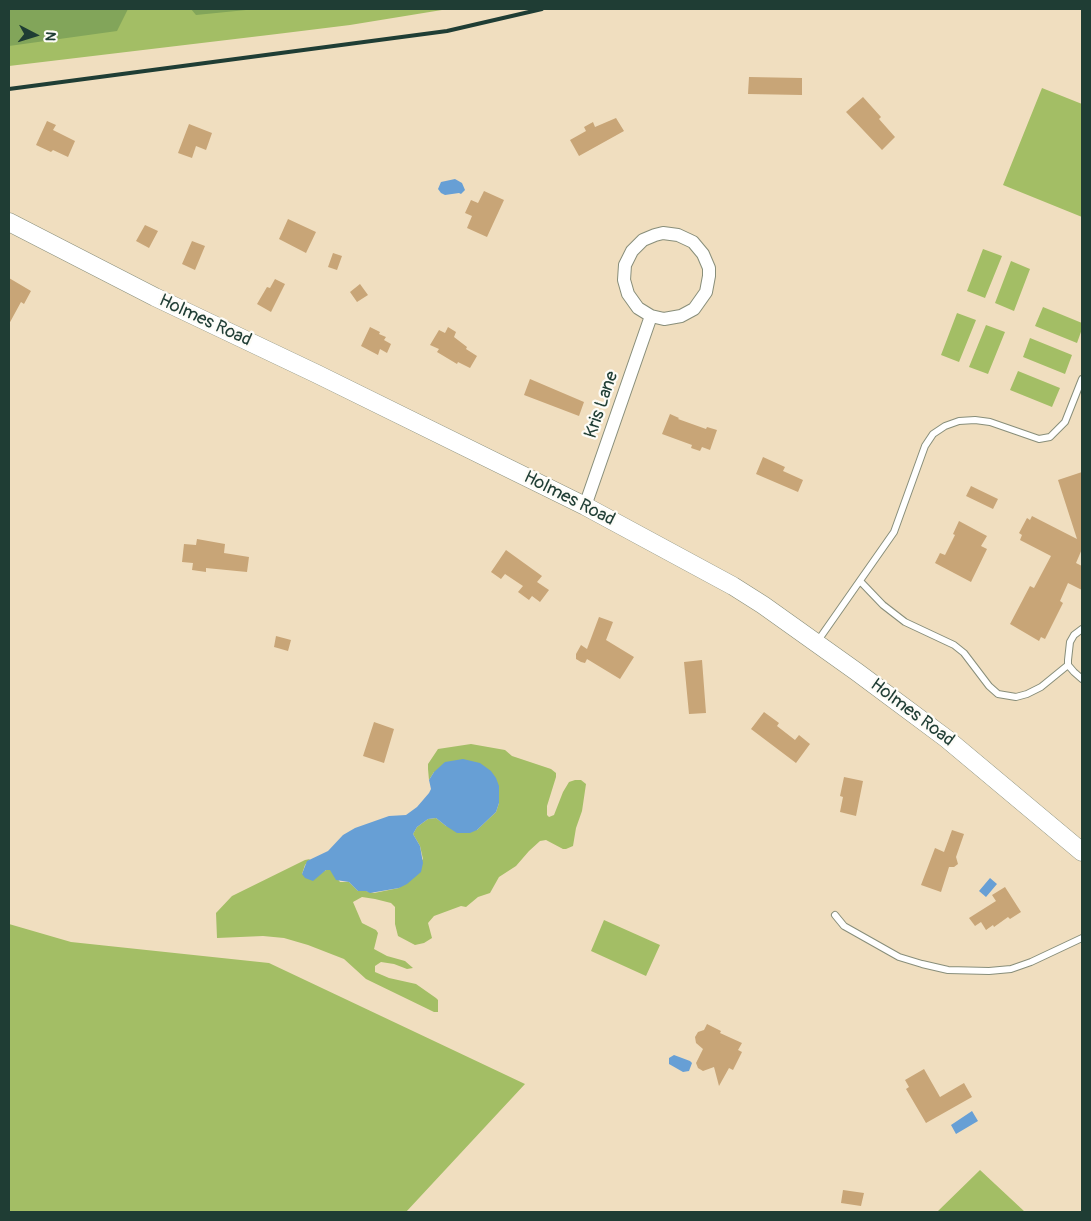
<!DOCTYPE html>
<html>
<head>
<meta charset="utf-8">
<style>
  body { margin:0 }
  #map { position:relative; width:1091px; height:1221px; overflow:hidden; background:#f0debf; font-family:Pangolin,sans-serif }
  canvas { display:block }
  .frame { position:absolute; inset:0; border:10px solid #1f3d34; pointer-events:none }
  .north { position:absolute; left:10px; top:10px; width:50px; height:50px; -webkit-text-stroke:4px #fdfcf7; paint-order:stroke; rotate:95deg; font-size:14px; font-weight:700; line-height:20px; text-align:center; color:#1f3d34 }
  .north::after { content:''; display:block; margin:auto; width:18px; height:22px; background:#1f3d34; clip-path:polygon(50% 0,100% 100%,50% 72%,0 100%) }
</style>
</head>
<body>
<div id="map">
<canvas width="1091" height="1221"></canvas>
<div class="frame"></div>
<div class="north">N</div>
</div>
<script>
const ctx = document.querySelector('canvas').getContext('2d');
ctx.lineJoin = 'round';
function fill(path, color) {
  ctx.fillStyle = color;
  ctx.fill(path, 'evenodd');
}
function shape(rows) {
  const path = new Path2D();
  for (const r of rows) {
    path.moveTo(r[0], r[1]);
    for (let i = 2; i < r.length; i += 2) path.lineTo(r[i], r[i + 1]);
  }
  return path;
}
function stroke(path, color, width, dash) {
  ctx.strokeStyle = color;
  ctx.lineWidth = width;
  ctx.lineCap = dash ? 'butt' : 'round';
  ctx.setLineDash(dash || []);
  ctx.stroke(path);
}
function label(font, color, halo, rows, align = 'center') {
  ctx.font = font + ' Pangolin,sans-serif';
  ctx.lineWidth = 4.5;
  ctx.setLineDash([]);
  ctx.textBaseline = 'middle';
  ctx.strokeStyle = halo;
  ctx.fillStyle = color;
  for (const [text, x, y, turn = 0] of rows) {
    ctx.save();
    ctx.translate(x, y);
    ctx.rotate((+turn || 0) * Math.PI / 180);
    ctx.textAlign = isNaN(turn) ? turn : align;
    if (halo) ctx.strokeText(text, 0, 0);
    ctx.fillText(text, 0, 0);
    ctx.restore();
  }
}
fill(shape([
  [9,9,448,9,350,25,277,34,9,66],
  [1042,88,1082,104,1082,217,1003,185],
  [983,249,1002,256,985,298,967,291],
  [1011,261,1030,269,1014,311,995,303],
  [1043,307,1082,323,1082,329,1077,343,1035,326],
  [957,313,976,320,959,362,941,355],
  [986,325,1005,332,988,374,969,367],
  [1030,338,1072,355,1065,374,1023,357],
  [1018,371,1060,388,1052,407,1010,390],
  [471,744,505,750,512,756,551,769,556,773,556,777,547,806,547,815,549,817,554,815,563,792,569,782,575,780,581,780,586,784,582,811,576,828,573,846,566,849,563,849,546,840,540,841,529,851,516,866,499,877,490,893,478,897,466,907,461,906,434,916,428,923,432,938,424,943,415,945,398,936,395,924,395,907,391,903,375,899,362,897,353,902,362,923,376,930,378,933,374,949,387,956,405,961,413,968,407,969,394,964,381,962,375,966,375,972,389,978,416,984,436,998,438,1000,438,1012,434,1012,366,979,344,959,308,945,284,938,263,936,217,938,216,913,232,896,305,860,310,859,305,865,302,874,318,875,326,870,331,870,340,882,349,882,358,891,366,891,374,893,399,888,423,859,420,846,413,834,417,827,428,819,436,818,446,826,477,830,496,812,499,803,434,772,429,780,428,769,428,764,438,749],
  [604,920,660,945,646,976,591,951],
  [9,924,71,942,269,963,525,1084,406,1212,9,1212],
  [980,1170,1025,1212,937,1212]
]), '#a3be65');
fill(shape([
  [9,9,128,9,117,31,9,46],
  [191,9,256,9,196,15]
]), '#82a55a');
fill(shape([
  [455,179,462,183,465,190,461,194,459,193,445,195,441,193,438,189,441,182],
  [463,759,480,763,491,771,496,778,499,786,499,803,496,812,477,830,470,833,457,833,446,826,436,818,428,819,417,827,413,834,420,846,423,863,421,872,407,884,399,888,370,893,366,891,358,891,349,882,336,880,330,870,326,870,313,881,305,878,302,874,307,861,328,851,343,835,355,828,389,816,406,815,417,807,429,793,431,789,429,780,434,772,445,762],
  [990,878,997,884,986,897,979,891],
  [674,1055,690,1061,692,1063,689,1071,683,1072,669,1064,669,1058],
  [972,1111,978,1121,956,1134,951,1125]
]), '#679fd5');
fill(shape([
  [749,77,802,78,802,95,748,94],
  [863,97,881,117,879,119,895,137,882,150,846,112],
  [616,118,624,131,579,156,570,140,586,131,584,127,593,122,595,127],
  [47,121,56,125,53,130,75,141,68,157,53,150,51,152,36,145],
  [189,124,212,133,206,150,196,146,192,158,178,153],
  [484,191,504,200,487,237,467,228,472,216,465,213,471,200,478,203],
  [288,219,316,232,306,253,279,239],
  [145,225,158,231,149,248,136,241],
  [192,241,205,246,195,270,182,264],
  [333,253,342,256,337,270,328,267],
  [9,278,31,291,24,304,21,302,9,324],
  [275,279,285,284,271,312,257,304,267,287,270,288],
  [360,284,368,295,357,302,350,292],
  [370,327,380,332,379,334,386,337,384,340,391,344,387,353,380,349,378,355,361,346],
  [448,327,456,332,454,337,467,347,466,349,477,356,470,368,458,362,457,364,437,352,439,349,430,345,439,330,445,333],
  [530,379,584,402,579,416,524,395],
  [670,414,679,418,678,419,706,429,707,427,717,430,710,450,702,447,700,451,691,448,692,445,662,434],
  [763,457,785,467,783,471,803,480,798,492,756,474],
  [1082,472,1082,549,1076,563,1082,566,1082,590,1068,583,1060,601,1063,603,1045,639,1041,637,1039,641,1010,624,1030,586,1034,588,1051,556,1020,540,1022,535,1019,533,1027,518,1030,520,1032,516,1077,539,1058,480],
  [971,486,998,499,993,509,966,496],
  [959,521,987,536,981,546,987,549,971,582,935,563,940,553,945,555,955,535,953,534],
  [197,539,225,544,224,553,249,557,247,572,206,568,206,572,192,570,193,563,182,562,184,544,196,545],
  [506,550,542,576,537,582,549,590,540,602,532,596,529,600,518,592,523,586,505,574,501,579,491,572],
  [599,617,613,622,606,640,634,657,620,679,587,659,585,663,581,662,576,659,576,654,581,645,587,649],
  [276,636,291,640,288,651,274,647],
  [702,660,706,713,689,714,684,662],
  [764,712,779,723,777,726,795,740,799,735,810,744,796,763,751,729],
  [374,722,394,729,384,763,363,756],
  [844,777,863,781,856,816,840,812,843,797,840,796],
  [952,830,964,834,956,857,958,864,954,867,949,867,941,892,921,885,935,848,944,852],
  [1005,887,1021,912,1010,919,1008,917,994,927,993,925,986,930,981,922,975,926,969,918,996,901,992,895],
  [707,1024,721,1031,720,1033,742,1043,738,1050,742,1052,733,1070,729,1068,719,1086,714,1067,703,1071,698,1068,696,1063,703,1049,696,1043,695,1037,698,1032,704,1030],
  [924,1069,940,1097,964,1083,972,1097,926,1123,906,1089,909,1087,905,1080],
  [843,1190,864,1193,861,1206,841,1203]
]), '#c8a577');
const lane = shape([
  [860,581,883,605,905,622,954,645,964,653,989,686,998,694,1016,697,1027,694,1041,687,1068,665],
  [1082,629,1074,635,1070,642,1068,660,1068,665,1074,672,1082,679],
  [817,642,894,532,925,446,933,434,945,426,959,421,975,420,990,422,1039,439,1050,437,1065,422,1082,379],
  [835,915,844,926,899,957,922,964,948,970,989,971,1011,969,1031,962,1082,938]
]);
const street = shape([
  [585,506,651,316,638,308,628,294,624,280,625,265,632,251,643,240,655,235,663,233,678,235,693,242,703,254,709,268,709,276,706,292,694,309,681,316,664,319,651,316]
]);
const secondary = shape([
  [9,222,155,297,317,374,585,506,733,586,763,605,857,672,947,739,1082,852]
]);
stroke(lane, '#888e7a', 8);
stroke(street, '#888e7a', 14);
stroke(secondary, '#888e7a', 19);
stroke(lane, '#fff', 6);
stroke(street, '#fff', 12);
stroke(secondary, '#fff', 18);
stroke(shape([
  [9,89,447,31,542,9]
]), '#1f3d34', 4);
label('18px', '#1f3d34', '#fdfcf7', [
  ["Holmes Road",205,321,25],
  ["Kris Lane",602,405,-71],
  ["Holmes Road",569,499,27],
  ["Holmes Road",912,713,37]
]);
</script>
</body>
</html>
